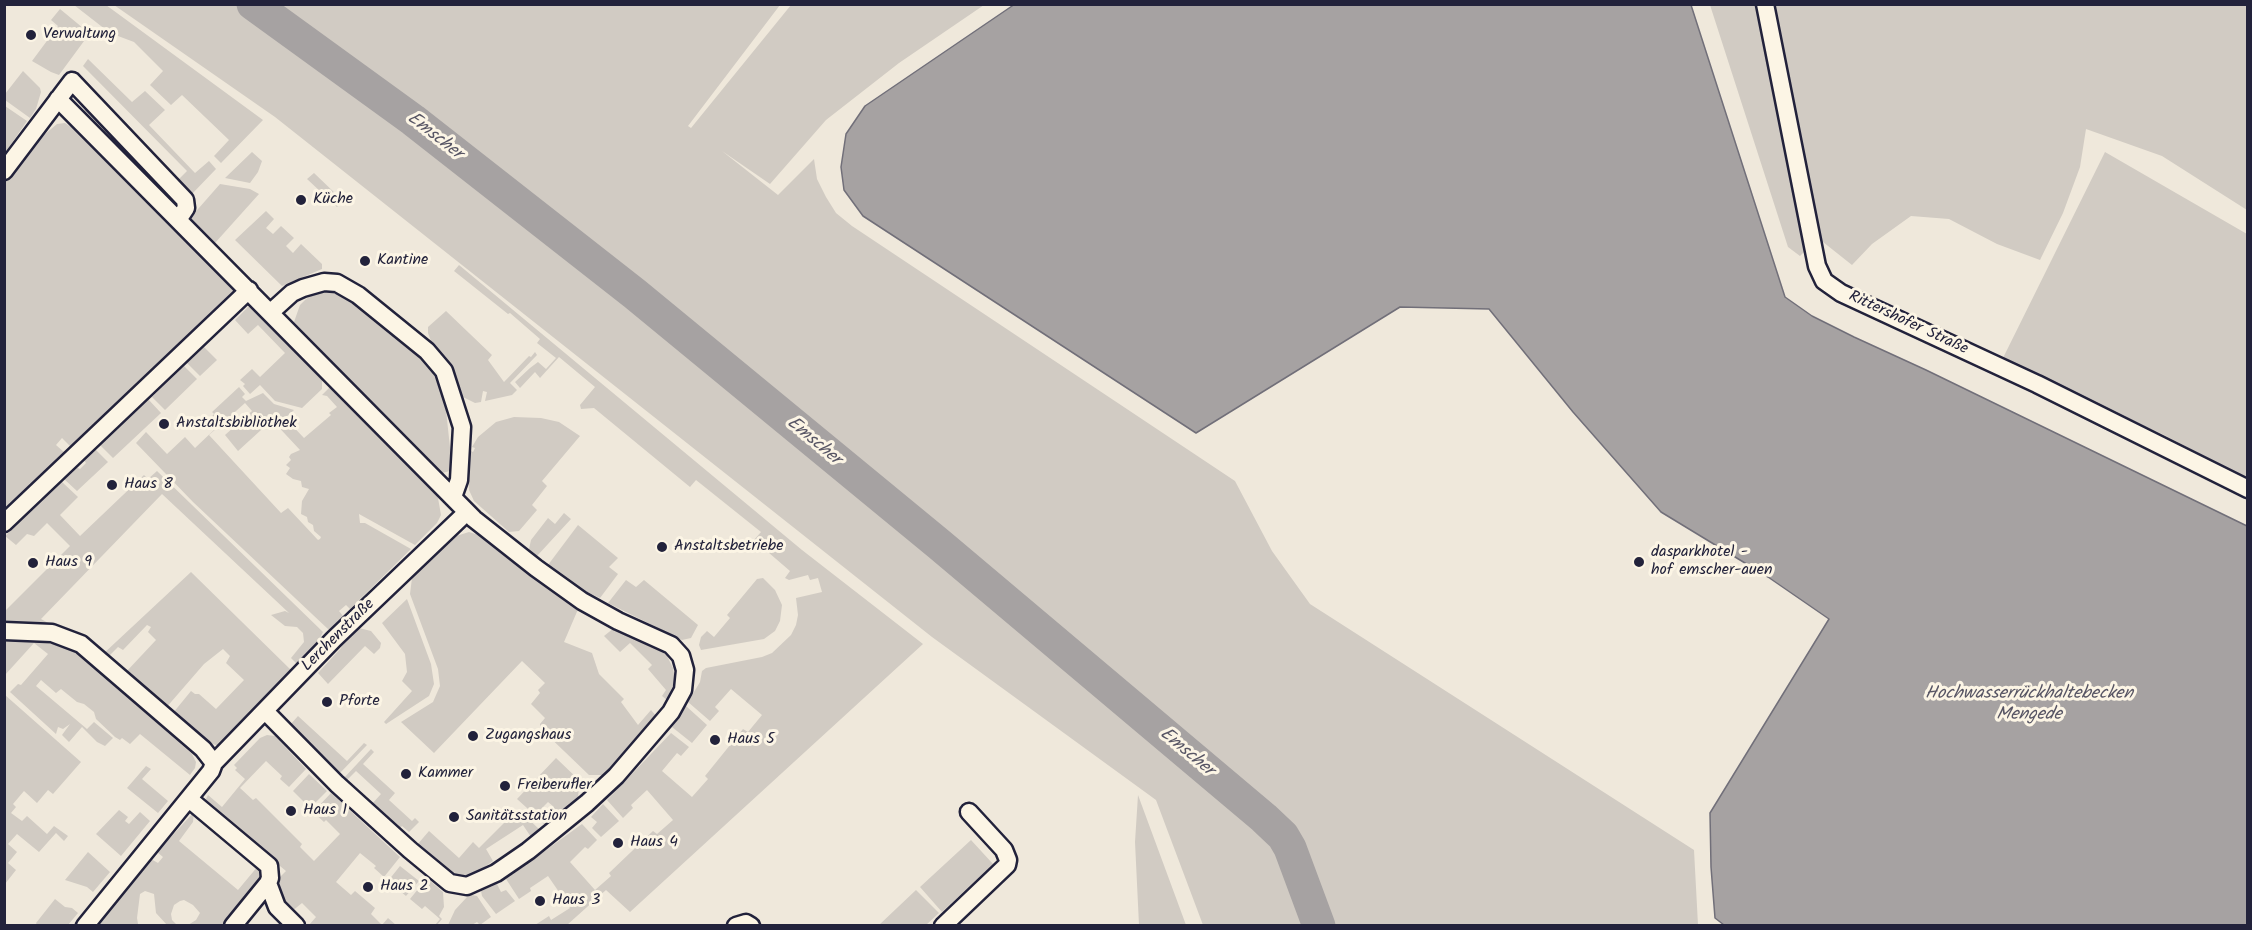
<!DOCTYPE html>
<html>
<head>
<meta charset="utf-8">
<style>
  body { margin:0 }
  #map { position:relative; width:2252px; height:930px; overflow:hidden; background:#efe8db; font-family:Kalam,sans-serif }
  canvas { display:block }
  .frame { position:absolute; inset:0; border:6px solid #22223b; pointer-events:none }
</style>
</head>
<body>
<div id="map">
<canvas width="2252" height="930"></canvas>
<div class="frame"></div>
</div>
<script>
const ctx = document.querySelector('canvas').getContext('2d');
ctx.lineJoin = 'round';
function fill(path, color) {
  ctx.fillStyle = color;
  ctx.fill(path, 'evenodd');
}
function shape(rows) {
  const path = new Path2D();
  for (const r of rows) {
    path.moveTo(r[0], r[1]);
    for (let i = 2; i < r.length; i += 2) path.lineTo(r[i], r[i + 1]);
  }
  return path;
}
function stroke(path, color, width, dash) {
  ctx.strokeStyle = color;
  ctx.lineWidth = width;
  ctx.lineCap = dash ? 'butt' : 'round';
  ctx.setLineDash(dash || []);
  ctx.stroke(path);
}
function label(font, color, halo, rows, align = 'center') {
  ctx.font = font + ' Kalam,sans-serif';
  ctx.lineWidth = 6;
  ctx.setLineDash([]);
  ctx.textBaseline = 'middle';
  ctx.strokeStyle = halo;
  ctx.fillStyle = color;
  for (const [text, x, y, turn = 0] of rows) {
    ctx.save();
    ctx.translate(x, y);
    ctx.rotate((+turn || 0) * Math.PI / 180);
    ctx.textAlign = isNaN(turn) ? turn : align;
    if (halo) ctx.strokeText(text, 0, 0);
    ctx.fillText(text, 0, 0);
    ctx.restore();
  }
}
fill(shape([
  [74,5,106,5,263,120,221,163,214,156,229,140,182,95,171,105,150,85,163,71,134,42,110,33],
  [114,5,780,5,688,126,691,128,791,5,984,5,899,63,826,120,770,184,722,151,778,195,814,159,817,179,826,197,836,213,852,226,1235,481,1272,551,1310,604,1694,850,1698,925,1203,925,1156,800,932,637,275,117],
  [1710,5,2247,5,2247,210,2162,156,2086,129,2080,167,2063,213,2040,260,1997,244,1949,219,1911,216,1872,244,1852,265,1823,242,1811,245,1800,256,1788,247],
  [60,9,83,28,87,37,59,75,51,72,32,61,58,26,51,20],
  [88,59,132,102,145,91,165,110,149,125,195,173,209,161,216,169,191,195,178,180,187,171,83,66],
  [23,71,40,88,41,92,36,109,30,118,5,100,5,94],
  [5,106,27,121,5,153,4,106],
  [85,109,176,200,177,203,173,203,83,113],
  [65,123,80,133,236,292,71,447,62,438,56,445,65,453,5,511,5,182,32,145,57,124],
  [252,152,262,161,258,172,250,183,225,178],
  [2105,152,2247,234,2247,478,2162,434,2002,360],
  [314,173,338,196,350,193,337,207,307,179],
  [220,184,250,189,259,194,215,243,192,222,191,217],
  [266,211,274,219,266,228,273,234,281,226,294,238,286,246,293,253,301,244,322,264,322,269,282,286,235,240],
  [459,265,802,550,923,644,630,912,606,890,567,925,535,925,549,916,551,920,570,908,548,876,530,888,531,891,519,899,506,879,582,824,597,840,588,849,585,847,570,862,595,890,611,876,609,873,653,831,657,834,673,820,647,790,631,805,633,808,623,818,607,800,671,733,689,747,681,756,677,753,662,771,692,797,708,779,705,776,743,729,748,732,762,715,731,689,715,707,719,711,710,721,688,702,700,682,702,671,706,668,762,657,772,653,791,635,796,625,798,615,796,598,822,592,818,578,810,580,808,575,789,580,785,578,790,571,754,540,761,532,696,480,690,487,594,408,581,409,580,405,595,387,559,357,540,378,535,372,520,388,515,382,530,368,538,362,546,369,556,358,537,343,540,339,510,313,508,314,454,271],
  [326,290,344,295,418,354,431,368,445,401,452,466,450,471,442,473,438,470,294,322,300,305,306,299,317,292],
  [248,307,252,307,322,378,322,389,302,408,275,401,260,385,250,394,243,386,245,384,240,380,252,369,260,377,285,353,258,325,248,334,235,320],
  [446,311,492,355,488,360,504,382,529,356,531,357,535,352,537,355,510,383,517,390,512,395,485,401,487,392,483,391,481,402,475,403,461,396,452,369,431,341,428,333,428,327],
  [204,347,217,360,200,376,187,363],
  [184,366,197,379,165,410,152,397],
  [331,386,383,441,390,443,396,455,402,458,401,460,406,460,432,489,438,498,441,515,437,523,415,545,359,514,360,523,365,523,411,549,350,609,346,605,339,611,343,616,329,630,193,502,136,443,146,432,167,454,185,437,195,448,215,429,208,421,214,414,212,412,239,387,245,394,242,397,246,401,263,393,274,404,294,410,285,418,304,438,331,415,329,413,337,407,327,396,322,395],
  [245,403,252,411,225,435,238,451,272,420,300,450,291,454,289,457,291,460,286,465,290,468,286,474,293,479,301,481,302,487,309,489,302,501,301,514,307,517,308,522,313,525,314,531,321,537,320,539,318,540,288,508,281,513,209,435],
  [148,399,161,413,113,458,100,445],
  [514,417,541,418,559,422,580,436,542,481,547,486,532,505,537,510,519,531,509,532,474,501,469,490,468,466,471,451,473,452,475,448,472,447,478,437,496,422],
  [93,450,96,450,108,462,77,491,64,479,76,467,80,469,86,463,84,460],
  [157,471,323,632,319,640,297,664,291,658,304,642,303,633,297,627,285,626,271,615,285,611,289,613,162,494,41,619,52,625,5,625,4,612,70,546,47,523,34,536,27,534,16,545,5,536,61,481,78,497,60,515,80,536,144,475,148,479],
  [564,513,571,519,537,556,529,549,531,540,548,518,555,524],
  [578,525,618,558,609,567,618,574,600,598,585,591,548,565],
  [469,532,482,536,533,575,579,607,564,642,592,653,599,674,624,699,621,702,638,725,651,710,657,717,607,775,589,775,540,728,540,724,545,718,531,704,540,693,538,690,545,683,522,661,434,753,401,722,433,702,440,686,438,669,410,594,412,578,433,557,431,555,453,537],
  [191,572,291,670,220,746,208,743,173,713,191,691,195,694,199,694,216,709,244,680,226,663,230,656,223,649,204,664,165,709,126,672,156,640,148,632,151,627,147,625,123,650,118,647,107,658,102,655],
  [763,578,775,590,782,605,780,621,775,631,764,639,701,650,699,645,701,637,707,631,714,637,730,618,727,615,757,579],
  [626,580,636,587,644,580,698,625,691,638,682,640,608,603],
  [407,599,431,664,434,684,429,696,386,724,384,722,412,691,402,681,407,672,405,654,382,623],
  [359,628,371,631,381,643,380,648,374,654,365,646,328,684,318,673,341,648,342,644],
  [614,628,655,646,667,656,673,668,675,680,667,700,662,696,666,690,648,669,652,665,630,643,620,652,604,636],
  [5,639,58,644,81,655,192,754,196,762,195,768,190,775,140,734,130,744,122,738,120,740,115,737,96,719,94,712,84,704,77,702,61,689,56,693,41,680,36,686,87,729,94,722,113,738,105,746,97,742,82,727,69,742,62,735,70,724,63,729,58,727,56,734,10,692,18,684,21,685,48,654,34,643,5,675],
  [5,695,81,762,53,794,48,790,37,803,24,791,13,804,16,807,11,813,22,821,27,816,47,834,54,826,68,836,64,841,56,833,39,852,17,834,8,844,17,852,8,863,16,870,5,884],
  [686,706,707,725,692,743,672,727],
  [298,716,347,761,364,743,367,745,339,774,290,725],
  [267,735,275,736,306,769,289,787,280,779,282,776,266,761,240,788,253,800,256,798,302,844,300,847,314,861,340,834,326,820,324,822,313,812,331,793,400,857,384,877,374,868,376,866,360,853,336,882,351,895,355,891,375,908,371,914,382,925,388,918,396,925,309,925,316,917,302,903,291,912,286,908,278,879,286,871,204,803,208,795,222,807,245,779,235,770,237,768,234,765,260,738],
  [371,749,374,752,363,764,395,793,389,800,412,821,415,818,419,822,409,832,402,826,398,830,371,805,381,794,356,771,346,781,343,779],
  [556,758,579,780,578,801,546,826,541,821,554,807,548,802,537,813,538,816,537,817,517,799],
  [146,766,151,769,142,779,168,801,158,813,127,788],
  [309,774,327,791,310,808,293,791],
  [1138,795,1186,925,1139,925,1135,842],
  [603,804,619,821,601,837,592,828,597,822,591,817],
  [518,809,541,831,531,837,523,825,486,849,493,861,472,876,456,876,417,845,429,831,459,858,473,842,479,848],
  [119,810,128,817,125,821,129,824,140,812,150,821,121,856,96,834],
  [194,812,193,822,179,841,185,846,238,890,258,866,260,867,261,876,242,902,222,925,188,925,196,920,200,913,193,905,184,900,180,901,174,905,171,914,172,920,177,925,167,925,156,913,154,894,145,891,140,894,137,918,138,924,142,925,98,926,151,859,158,863,163,857,157,852,158,851],
  [971,840,993,864,942,912,920,887],
  [88,852,110,872,93,892,87,887,65,880],
  [400,866,419,881,406,896,388,881],
  [427,878,443,892,444,907,439,916,442,919,437,925,435,925,440,919,425,906,422,909,410,899],
  [497,884,501,892,506,890,515,901,496,914,482,896,481,891],
  [916,890,939,913,926,925,879,925],
  [472,895,477,896,491,917,480,925,477,922,472,925,448,925,455,910,467,897],
  [55,899,65,907,72,908,78,913,68,925,37,925,36,923]
]), '#d1cbc3');
const water = shape([
  [1015,4,1691,5,1785,297,1812,316,1854,337,1926,370,2247,526,2247,925,1724,925,1715,918,1711,867,1710,813,1829,619,1768,577,1661,512,1573,412,1489,309,1400,307,1196,433,863,216,844,190,841,167,846,134,865,106,1015,4]
]);
fill(water, '#a6a2a2');
stroke(water, '#716f79', 1.5);
stroke(shape([
  [253,4,413,120,635,294,940,545,1264,818,1283,836,1290,848,1319,926]
]), '#a6a2a2', 33);
const minor = shape([
  [1765,4,1817,266,1824,281,1841,293,2037,384,2248,489],
  [4,171,72,81,185,200,186,208,178,220,58,99],
  [178,220,474,519,536,568,582,601,618,621,671,645,681,656,685,670,683,690,671,712,616,776,587,803,528,851,496,873,467,886,450,883,410,850,337,784,265,711],
  [271,312,292,293,303,288,324,282,337,283,358,295,427,351,444,371,462,427,459,480,453,497],
  [4,523,249,290],
  [4,631,52,633,81,644,203,749,214,763],
  [189,799,269,866,270,878,268,883,233,926],
  [268,883,277,907,296,926],
  [85,926,211,771,214,763,334,639,467,512],
  [736,926,746,923,751,926],
  [943,926,1007,865,1008,860,1004,850,969,812]
]);
stroke(minor, '#22223b', 21);
stroke(minor, '#fcf5e5', 16);
for (const [x, y, r, color] of [
  [31,35,6,"#22223b"],
  [301,200,6,"#22223b"],
  [365,261,6,"#22223b"],
  [164,424,6,"#22223b"],
  [112,485,6,"#22223b"],
  [662,547,6,"#22223b"],
  [1639,562,6,"#22223b"],
  [33,563,6,"#22223b"],
  [327,702,6,"#22223b"],
  [473,736,6,"#22223b"],
  [715,740,6,"#22223b"],
  [406,774,6,"#22223b"],
  [505,786,6,"#22223b"],
  [291,811,6,"#22223b"],
  [454,817,6,"#22223b"],
  [618,843,6,"#22223b"],
  [368,887,6,"#22223b"],
  [540,901,6,"#22223b"]
]) {
  const dot = new Path2D();
  dot.arc(x, y, r, 0, 2 * Math.PI);
  ctx.fillStyle = color;
  ctx.fill(dot);
  stroke(dot, '#fcf5e5', 2);
}
label('16px', '#22223b', '#fcf5e5', [
  ["Verwaltung",43,35],
  ["Küche",313,200],
  ["Kantine",377,261],
  ["Anstaltsbibliothek",176,424],
  ["Haus 8",124,485],
  ["Anstaltsbetriebe",674,547],
  ["dasparkhotel -",1651,553],
  ["hof emscher-auen",1651,571],
  ["Haus 9",45,563],
  ["Pforte",339,702],
  ["Zugangshaus",485,736],
  ["Haus 5",727,740],
  ["Kammer",418,774],
  ["Freiberufler",517,786],
  ["Haus 1",303,811],
  ["Sanitätsstation",466,817],
  ["Haus 4",630,843],
  ["Haus 2",380,887],
  ["Haus 3",552,901]
], 'left');
label('16px', '#22223b', '#fcf5e5', [
  ["Rittershofer Straße",1908,324,25],
  ["Lerchenstraße",339,636,-45]
]);
label('italic 18px', '#575564', '#fcf5e5', [
  ["Emscher",434,137,38],
  ["Emscher",813,442,40],
  ["Hochwasserrückhaltebecken",2029,695],
  ["Mengede",2029,716],
  ["Emscher",1186,753,40]
]);
</script>
</body>
</html>
